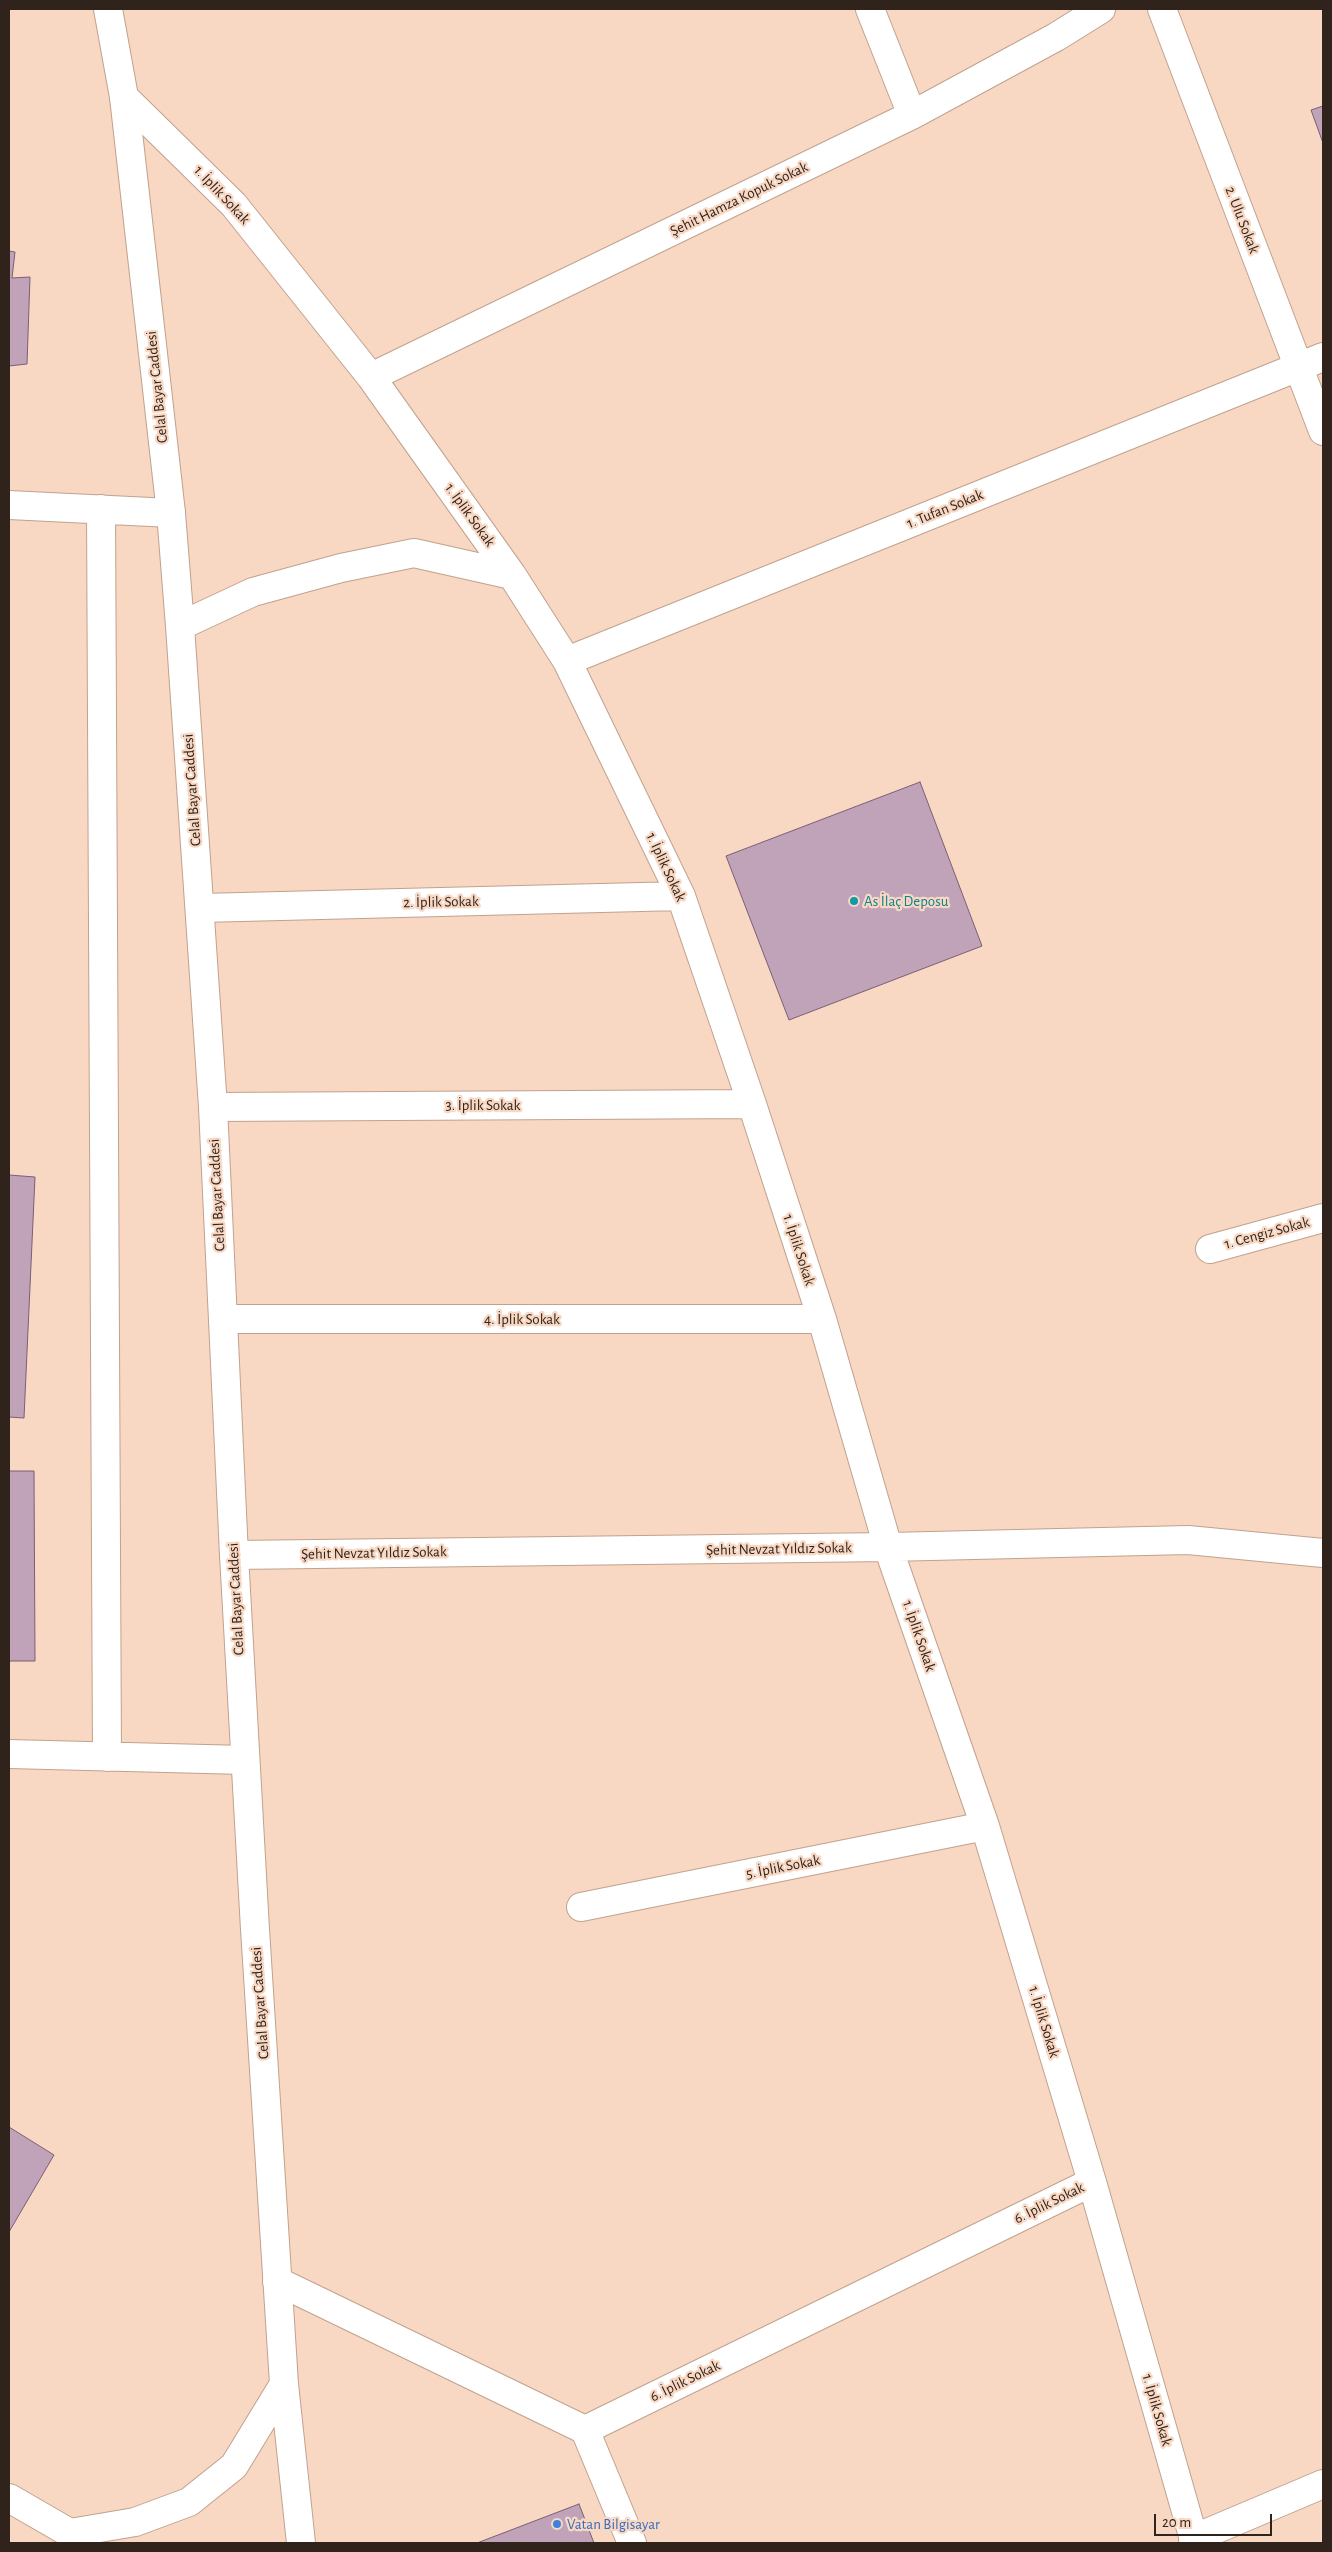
<!DOCTYPE html>
<html>
<head>
<meta charset="utf-8">
<style>
  body { margin:0 }
  #map { position:relative; width:1332px; height:2552px; overflow:hidden; background:#f8d7c3; font-family:"Alegreya Sans",sans-serif }
  canvas { display:block }
  .frame { position:absolute; inset:0; border:10px solid #2f231b; pointer-events:none }
  .scale { position:absolute; left:1154px; top:2514px; width:118px; height:22px; box-sizing:border-box; border:2px solid #2f231b; border-top:0; padding-left:6px; font-size:15px; line-height:18px; white-space:nowrap; color:#2f231b; -webkit-text-stroke:4px #f8d7c3; paint-order:stroke }
</style>
</head>
<body>
<div id="map">
<canvas width="1332" height="2552"></canvas>
<div class="frame"></div>
<div class="scale">20 m</div>
</div>
<script>
const ctx = document.querySelector('canvas').getContext('2d');
ctx.lineJoin = 'round';
function fill(path, color) {
  ctx.fillStyle = color;
  ctx.fill(path, 'evenodd');
}
function shape(rows) {
  const path = new Path2D();
  for (const r of rows) {
    path.moveTo(r[0], r[1]);
    for (let i = 2; i < r.length; i += 2) path.lineTo(r[i], r[i + 1]);
  }
  return path;
}
function stroke(path, color, width, dash) {
  ctx.strokeStyle = color;
  ctx.lineWidth = width;
  ctx.lineCap = dash ? 'butt' : 'round';
  ctx.setLineDash(dash || []);
  ctx.stroke(path);
}
function label(font, color, halo, rows, align = 'center') {
  ctx.font = font + ' "Alegreya Sans",sans-serif';
  ctx.lineWidth = 4.5;
  ctx.setLineDash([]);
  ctx.textBaseline = 'middle';
  ctx.strokeStyle = halo;
  ctx.fillStyle = color;
  for (const [text, x, y, turn = 0] of rows) {
    ctx.save();
    ctx.translate(x, y);
    ctx.rotate((+turn || 0) * Math.PI / 180);
    ctx.textAlign = isNaN(turn) ? turn : align;
    if (halo) ctx.strokeText(text, 0, 0);
    ctx.fillText(text, 0, 0);
    ctx.restore();
  }
}
const building = shape([
  [1323,106,1323,143,1311,110,1323,106],
  [9,251,15,252,12,278,30,277,27,364,9,366,9,251],
  [920,782,982,946,789,1020,726,856,920,782],
  [9,1175,35,1177,24,1418,9,1417,9,1175],
  [9,1471,34,1471,35,1661,9,1661,9,1471],
  [9,2127,54,2155,9,2232,9,2127],
  [579,2504,594,2543,477,2543,579,2504]
]);
fill(building, '#c0a2b9');
stroke(building, '#7a5f74', 1);
const minor = shape([
  [870,9,912,115],
  [1162,9,1323,431],
  [124,97,234,205,371,377,512,575,567,661,681,896,752,1104,822,1319,888,1547,985,1826,1092,2182,1195,2543],
  [371,377,912,115,1056,37,1101,9],
  [9,505,171,513],
  [101,509,107,1757],
  [180,626,253,592,341,568,414,553,512,575],
  [567,661,1323,357],
  [201,908,681,896],
  [213,1107,752,1104],
  [1210,1249,1323,1218],
  [223,1319,822,1319],
  [234,1555,888,1547,1188,1540,1323,1553],
  [9,1754,245,1760],
  [581,1907,985,1826],
  [277,2281,585,2430,1092,2182],
  [585,2430,632,2543],
  [1193,2539,1323,2484]
]);
const secondary = shape([
  [108,9,124,97,171,513,180,626,213,1107,234,1555,255,1929,284,2384,301,2543],
  [70,2533,135,2522,189,2502,234,2466,284,2384]
]);
const trunk = shape([
  [9,2498,87,2543]
]);
stroke(minor, '#c0a28e', 30);
stroke(secondary, '#c0a28e', 30);
stroke(trunk, '#c0a28e', 30);
stroke(minor, '#fff', 28);
stroke(secondary, '#fff', 28);
stroke(trunk, '#fff', 28);
for (const [x, y, r, color] of [
  [854,901,5,"#0f9aa8"],
  [557,2524,5,"#3f7fe0"]
]) {
  const dot = new Path2D();
  dot.arc(x, y, r, 0, 2 * Math.PI);
  ctx.fillStyle = color;
  ctx.fill(dot);
  stroke(dot, '#f8d7c3', 2);
}
label('15px', '#2f231b', '#f8d7c3', [
  ["1. İplik Sokak",222,195,47],
  ["Şehit Hamza Kopuk Sokak",739,199,-26],
  ["2. Ulu Sokak",1242,220,69],
  ["Celal Bayar Caddesi",157,387,-96],
  ["1. Tufan Sokak",945,509,-22],
  ["1. İplik Sokak",470,515,54],
  ["Celal Bayar Caddesi",192,790,-94],
  ["1. İplik Sokak",666,867,65],
  ["2. İplik Sokak",441,902,-1],
  ["3. İplik Sokak",483,1105],
  ["Celal Bayar Caddesi",217,1195,-93],
  ["1. Cengiz Sokak",1267,1233,-15],
  ["1. İplik Sokak",799,1250,72],
  ["4. İplik Sokak",522,1319],
  ["Şehit Nevzat Yıldız Sokak",779,1549,-1],
  ["Şehit Nevzat Yıldız Sokak",374,1553,-1],
  ["Celal Bayar Caddesi",236,1599,-93],
  ["1. İplik Sokak",919,1636,71],
  ["5. İplik Sokak",783,1867,-11],
  ["Celal Bayar Caddesi",260,2003,-94],
  ["1. İplik Sokak",1044,2022,73],
  ["6. İplik Sokak",1049,2203,-26],
  ["6. İplik Sokak",685,2381,-26],
  ["1. İplik Sokak",1157,2410,74]
]);
label('15px', '#0d838f', '#f8d7c3', [
  ["As İlaç Deposu",864,901]
], 'left');
label('15px', '#366cbe', '#f8d7c3', [
  ["Vatan Bilgisayar",567,2524]
], 'left');
</script>
</body>
</html>
